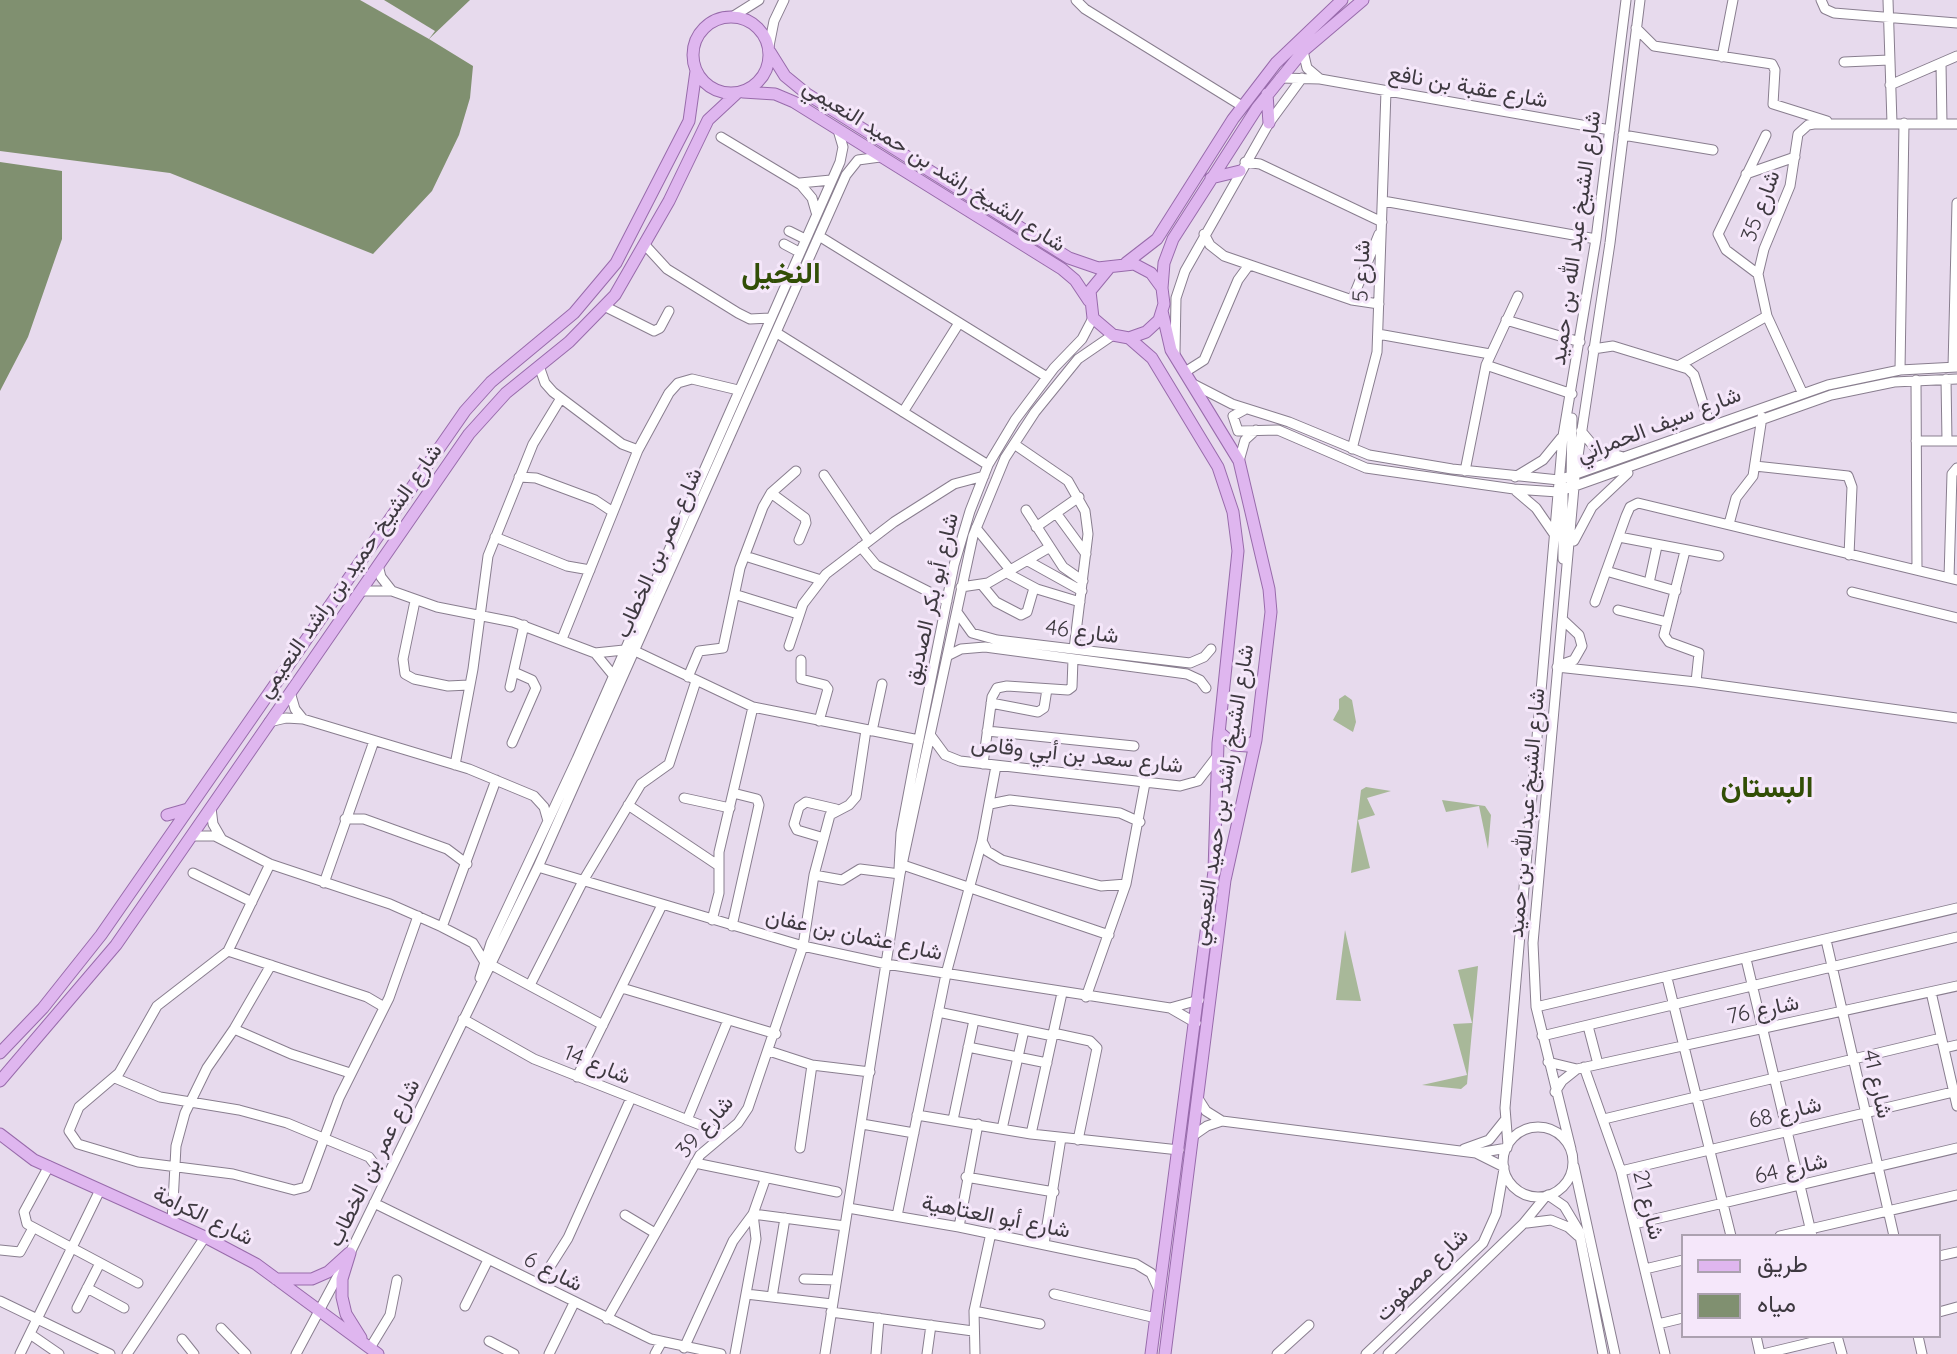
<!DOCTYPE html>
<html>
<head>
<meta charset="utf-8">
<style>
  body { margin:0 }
  #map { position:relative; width:1957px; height:1354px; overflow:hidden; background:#e7daed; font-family:Quicksand,Vazirmatn,sans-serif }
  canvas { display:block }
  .legend { position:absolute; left:1681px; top:1234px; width:260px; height:104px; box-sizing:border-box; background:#f5e7fa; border:2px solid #aca1b0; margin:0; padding:10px 14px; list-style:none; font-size:24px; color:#3e3940 }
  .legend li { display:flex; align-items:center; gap:16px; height:40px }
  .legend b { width:40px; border:2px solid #aca1b0 }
</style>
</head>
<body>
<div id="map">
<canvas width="1957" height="1354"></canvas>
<ul class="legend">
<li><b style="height:10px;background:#dfb6ef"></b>طريق</li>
<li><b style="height:22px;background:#809070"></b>مياه</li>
</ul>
</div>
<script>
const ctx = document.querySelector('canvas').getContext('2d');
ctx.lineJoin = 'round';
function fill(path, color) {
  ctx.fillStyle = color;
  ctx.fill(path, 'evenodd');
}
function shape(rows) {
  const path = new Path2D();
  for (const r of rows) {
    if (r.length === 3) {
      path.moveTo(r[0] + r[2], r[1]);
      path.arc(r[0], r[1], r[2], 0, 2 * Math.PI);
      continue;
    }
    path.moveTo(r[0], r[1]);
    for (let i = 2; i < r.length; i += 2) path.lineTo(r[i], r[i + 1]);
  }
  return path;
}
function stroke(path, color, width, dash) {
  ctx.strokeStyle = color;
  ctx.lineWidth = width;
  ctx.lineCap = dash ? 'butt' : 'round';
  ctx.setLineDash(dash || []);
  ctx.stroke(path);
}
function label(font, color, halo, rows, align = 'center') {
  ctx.font = font + ' Quicksand,Vazirmatn,sans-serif';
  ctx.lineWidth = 6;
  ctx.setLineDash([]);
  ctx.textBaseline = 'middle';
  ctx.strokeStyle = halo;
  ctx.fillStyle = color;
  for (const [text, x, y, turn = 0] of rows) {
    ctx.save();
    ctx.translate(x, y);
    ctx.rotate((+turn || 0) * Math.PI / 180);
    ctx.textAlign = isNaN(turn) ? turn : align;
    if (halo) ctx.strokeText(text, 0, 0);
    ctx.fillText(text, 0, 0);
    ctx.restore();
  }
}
fill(shape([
  [1345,695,1352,700,1356,722,1353,732,1333,720,1339,709,1339,699],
  [1366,787,1391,791,1367,798,1375,815,1358,820,1370,868,1351,873,1361,790],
  [1442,800,1485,806,1491,815,1488,849,1479,806,1446,812],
  [1345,930,1361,1001,1336,1000],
  [1478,966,1467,1084,1461,1089,1422,1085,1467,1075,1453,1024,1472,1023,1458,970]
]), '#a8b899');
fill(shape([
  [0,0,470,0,429,39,473,66,470,98,459,135,432,191,373,254,170,173,0,151],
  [0,162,62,171,62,239,28,337,0,391]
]), '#809070');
fill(shape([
  [360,0,384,0,435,31,429,39]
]), '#e7daed');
const minor = shape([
  [1076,0,1085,9,1242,106],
  [1821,0,1825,9,1834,13,1957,23],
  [1888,0,1892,123],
  [732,17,759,0],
  [1636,28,1654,46,1772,64,1775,70,1773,104,1827,121],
  [769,46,774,21,784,0],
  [1303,51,1307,68,1320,79],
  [1722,57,1733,0],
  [1844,62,1889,60],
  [1941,63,1942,124],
  [1280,78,1320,79,1610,130],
  [1890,85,1957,56],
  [1623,135,1713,150],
  [721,137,801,185,812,198,816,212],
  [1245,162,1260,164,1382,222],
  [1746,174,1795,157],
  [800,183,831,180],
  [1383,201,1596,239],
  [789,231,805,239],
  [1204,234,1210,245,1224,256,1352,300,1379,304],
  [819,236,1047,377],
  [784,244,799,252],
  [645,245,667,269,738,313,750,319,770,318],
  [1758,274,1726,250,1718,234,1766,135],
  [1352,300,1379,234],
  [606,307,654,331,660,328,669,311],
  [1506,320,1580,342],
  [777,333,988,465],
  [1378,334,1490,354],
  [1593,349,1613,346,1688,369,1694,375,1710,425],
  [1175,353,1176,298,1185,271,1269,123,1302,78],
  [1486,365,1572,394],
  [539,366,545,383,553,392,622,444,638,450],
  [1678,366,1767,316],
  [1953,367,1957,203],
  [1900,370,1904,123],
  [1185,372,1204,360,1238,280,1249,265],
  [1946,379,1947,441],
  [1916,380,1917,570],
  [1193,384,1232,404,1289,422,1369,455,1452,469,1559,480,1828,385,1900,370,1957,367],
  [1802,392,1767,316,1758,274,1764,249,1790,186,1798,134,1808,125,1814,124,1957,124],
  [1244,410,1233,416,1238,431,1278,430,1366,468,1514,489,1558,492,1831,395,1894,382,1957,379],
  [903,412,959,323],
  [1581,431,1596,449,1623,457],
  [1916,441,1957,441],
  [1014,444,1068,481,1085,511,1088,534,1074,649],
  [1352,449,1377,352,1386,91],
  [1239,461,1245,440,1256,430],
  [1755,466,1848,476,1852,487,1849,555],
  [1465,471,1486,365,1518,296],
  [824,475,869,541],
  [519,477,536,478,595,500,613,512],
  [1515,477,1543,460,1561,438],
  [1571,483,1572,418],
  [1563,486,1563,559],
  [1516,491,1536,508,1554,534],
  [771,493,805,518,806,523,799,540],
  [1026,510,1063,567,1083,581],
  [1056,513,1086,554],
  [1729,524,1736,498,1753,476,1762,417],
  [1036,527,1079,497],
  [976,528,1011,571],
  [495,537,567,566,590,570],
  [1619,537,1719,556],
  [1574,541,1592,507,1628,473],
  [861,547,876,565,947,601],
  [1685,551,1664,635,1669,642,1699,653,1696,682],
  [745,556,821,580],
  [1028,561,1082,591],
  [378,565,381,577,392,591],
  [1606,571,1676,591],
  [1007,573,1037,589,1080,602],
  [1949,578,1952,474,1957,468],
  [1649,583,1657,546],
  [982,585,996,602,1021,615,1027,612,1034,588],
  [961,587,988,583,1050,547],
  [360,591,392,591,437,607,513,622,595,653,613,675],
  [1852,592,1957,618],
  [737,595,798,614],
  [415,601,403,659,405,674,414,679,448,686,469,685],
  [1595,602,1626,516,1630,507,1638,503,1957,580],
  [1618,610,1667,622],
  [957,612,972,633,997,640,1190,663,1204,657,1211,649],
  [562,639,638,450,669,393,678,383,692,379,738,390],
  [789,646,803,604,826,574,894,522,954,484,984,476],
  [635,651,753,707,919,740],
  [595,653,624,650],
  [947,656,961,649,985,647,1187,674,1200,680,1206,688],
  [801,660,801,679,825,685,828,689,819,721],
  [1560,665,1574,660,1582,646,1579,635,1562,619],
  [1557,667,1696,682,1957,718],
  [688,677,699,651,723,648,740,568,763,507,771,493,796,471],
  [510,687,524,625],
  [290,692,295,709,303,719],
  [991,703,1038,712,1044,708,1047,689],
  [269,722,286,718,303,719,469,769,534,796,544,807,548,821],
  [872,731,882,684],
  [987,731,1134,746],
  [931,736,945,755,960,761,1180,786,1198,781,1218,755],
  [512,743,536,688,532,680,514,672],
  [983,764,992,697,997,688,1007,686,1068,690,1072,687,1073,659],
  [455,765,473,669,488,556,533,444,561,398],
  [684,798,730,808],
  [990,804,1010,800,1120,813,1140,822],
  [628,805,719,866],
  [211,808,213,824,221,838],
  [345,819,364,819,447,849,467,864],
  [192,836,215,836,270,864,390,904,442,927,473,943,484,961,603,1025],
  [824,838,797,830,794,824,799,807,806,802,836,809],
  [982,841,987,851,1002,860,1101,886,1126,884],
  [270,864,228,951,157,1006,119,1073,79,1107,69,1131,78,1144,138,1162,233,1174,294,1190,306,1187,339,1098,389,998,418,916],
  [903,865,1109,935],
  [538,867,803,946,886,964,1170,1008,1196,1023],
  [899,869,901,833,914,764,954,565,970,511,988,465,1015,420,1054,368,1082,339,1093,318],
  [193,873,252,902],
  [814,875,842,880,860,869,900,874],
  [324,883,374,741],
  [712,920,719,893,719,852,753,707],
  [732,926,759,805,757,799,733,793],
  [442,927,496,780],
  [1826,940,1894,1236],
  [228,951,367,997,384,1007],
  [1746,959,1812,1236],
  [480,978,491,943,577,759,840,162,843,147,838,130],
  [1667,978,1731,1236],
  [530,985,583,881,641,784,669,764,696,681],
  [622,988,776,1034],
  [1931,992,1957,1106],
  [1086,997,1126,884,1145,783],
  [1536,1007,1957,908],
  [1170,1008,1199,1000],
  [938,1012,1053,1036],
  [463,1019,534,1059,723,1134],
  [1588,1026,1598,1064],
  [234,1029,291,1054,350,1073],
  [1053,1033,1090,1041,1097,1048,1078,1140],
  [1542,1036,1957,937],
  [968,1047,1047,1063],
  [1944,1048,1957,1045],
  [769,1051,812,1065,870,1072],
  [1548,1062,1577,1069,1957,986],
  [1584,1067,1621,1171,1665,1354],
  [577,1077,662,905],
  [115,1078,160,1097,239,1110,287,1123,369,1157,386,1179],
  [1555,1092,1562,1081,1577,1069],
  [1199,1100,1206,1111,1222,1121,1476,1153,1504,1167],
  [917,1115,1031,1134,1179,1150],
  [1604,1119,1941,1038],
  [687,1120,728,1020],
  [953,1120,974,1020],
  [862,1124,914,1133],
  [1538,1162,35],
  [1002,1129,1024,1030],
  [1031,1134,1062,993],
  [1194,1135,1207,1126,1222,1121],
  [1508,1145,1505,1108,1563,436,1596,239,1626,0],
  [800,1148,812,1065],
  [1464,1149,1489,1140,1505,1120],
  [1571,1149,1536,1007,1533,943,1575,476,1610,243,1640,0],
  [1478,1153,1507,1148],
  [695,1163,837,1192],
  [49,1166,24,1212,27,1224,138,1283],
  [1574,1166,1615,1354],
  [1621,1171,1957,1091],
  [966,1177,1054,1192],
  [1548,1195,1564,1206,1579,1231,1603,1354],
  [374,1203,651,1339,721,1354],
  [848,1208,959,1227,1136,1264,1151,1273,1158,1288],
  [625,1215,655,1233],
  [897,1216,946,974,982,841,996,766],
  [172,1222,176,1146,185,1113,207,1068,234,1029,271,965],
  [1527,1223,1551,1220,1568,1227,1578,1236],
  [1634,1224,1957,1148],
  [959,1227,978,1124],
  [1780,1236,1957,1195],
  [1044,1244,1061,1138],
  [0,1250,20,1252,33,1228],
  [1939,1256,1957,1252],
  [1645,1269,1683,1260],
  [804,1279,836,1280],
  [539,1284,568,1238,631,1098],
  [87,1288,124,1308],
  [746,1294,832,1304],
  [1054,1294,1156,1318],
  [772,1297,785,1218],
  [0,1301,110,1354],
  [465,1306,488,1260],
  [77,1308,100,1263],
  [974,1311,1040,1324],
  [831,1312,973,1331],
  [1939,1312,1957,1307],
  [607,1319,700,1155,738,1123,748,1108,803,946,814,875,830,815,849,805,856,797,866,730],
  [1658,1324,1683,1318],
  [221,1328,246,1354],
  [30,1334,59,1354],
  [1756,1336,1760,1354],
  [1837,1336,1842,1354],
  [1918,1336,1922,1354],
  [182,1339,194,1354],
  [489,1341,514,1354],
  [370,1348,390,1315,397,1280],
  [684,1348,733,1241,753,1214,765,1180],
  [20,1354,100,1190],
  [127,1354,205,1237],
  [296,1354,350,1253,538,867,846,175,858,160,880,157],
  [549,1354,574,1303],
  [655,1354,661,1343],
  [735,1354,756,1239,753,1214,845,1226],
  [825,1354,900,874,973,536,1005,458,1035,412,1078,359,1113,335],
  [876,1354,879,1318],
  [927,1354,931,1325],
  [975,1354,974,1311,991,1233],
  [1277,1354,1309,1325],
  [1366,1354,1483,1243,1496,1214,1504,1169],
  [1388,1354,1523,1224,1546,1196],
  [1763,1354,1838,1336]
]);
const major = shape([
  [731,55,38],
  [770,52,785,76,807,94,1069,258,1098,268,1134,264,1151,273,1162,288,1164,304,1159,320,1146,332,1129,338,1113,335,1093,318,1090,291,1109,268],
  [743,92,775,94,794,102,1062,269,1075,280,1089,301],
  [1267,94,1269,123],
  [1211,178,1240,171],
  [1126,263,1157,239,1233,119,1276,63,1342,0],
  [1162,288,1164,263,1173,239,1257,108,1303,51,1363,0],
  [1162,311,1171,350,1239,461,1269,589,1271,612,1256,740,1225,880,1165,1354],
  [1129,338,1152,358,1218,467,1233,512,1238,551,1218,743,1214,871,1151,1354],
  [1219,732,1234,745,1247,746,1256,740],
  [167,815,188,809],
  [0,1053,43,1008,101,935,465,411,491,382,574,313,616,263,689,121,696,71],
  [0,1081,116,945,469,434,506,393,569,342,615,295,669,201,708,120,736,94],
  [0,1134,34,1160,205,1237,256,1264,378,1354],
  [350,1253,342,1279,342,1297,346,1314,361,1338],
  [276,1279,312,1279,328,1272,349,1253]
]);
stroke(minor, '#897e8f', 11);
stroke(major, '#986bab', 13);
stroke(minor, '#fff', 9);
stroke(major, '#dfb6ef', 11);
label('22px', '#3e3940', '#f5e7fa', [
  ["شارع عقبة بن نافع",1468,87,10],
  ["شارع الشيخ راشد بن حميد النعيمي",934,166,32],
  ["شارع 35",1761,206,-70],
  ["شارع الشيخ عبد الله بن حميد",1576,238,-82],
  ["شارع 5",1362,271,-88],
  ["شارع سيف الحمراني",1659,425,-21],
  ["شارع عمر بن الخطاب",659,553,-66],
  ["شارع الشيخ حميد بن راشد النعيمي",350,571,-55],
  ["شارع أبو بكر الصديق",932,599,-77],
  ["شارع 46",1082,632,7],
  ["شارع سعد بن أبي وقاص",1077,755,6],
  ["شارع الشيخ راشد بن حميد النعيمي",1223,795,-81],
  ["شارع الشيخ عبدالله بن حميد",1527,813,-85],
  ["شارع عثمان بن عفان",854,935,12],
  ["شارع 76",1763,1010,-12],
  ["شارع 14",597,1065,22],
  ["شارع 41",1877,1084,77],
  ["شارع 68",1785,1113,-14],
  ["شارع 39",705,1127,-49],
  ["شارع عمر بن الخطاب",374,1163,-64],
  ["شارع 64",1791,1169,-13],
  ["شارع 21",1648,1205,76],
  ["شارع الكرامة",203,1216,26],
  ["شارع أبو العتاهية",996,1217,11],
  ["شارع 6",553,1272,27],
  ["شارع مصفوت",1422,1275,-45]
]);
label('bold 30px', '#324e06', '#f5e7fa', [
  ["النخيل",781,274],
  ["البستان",1767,788]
]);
</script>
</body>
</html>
